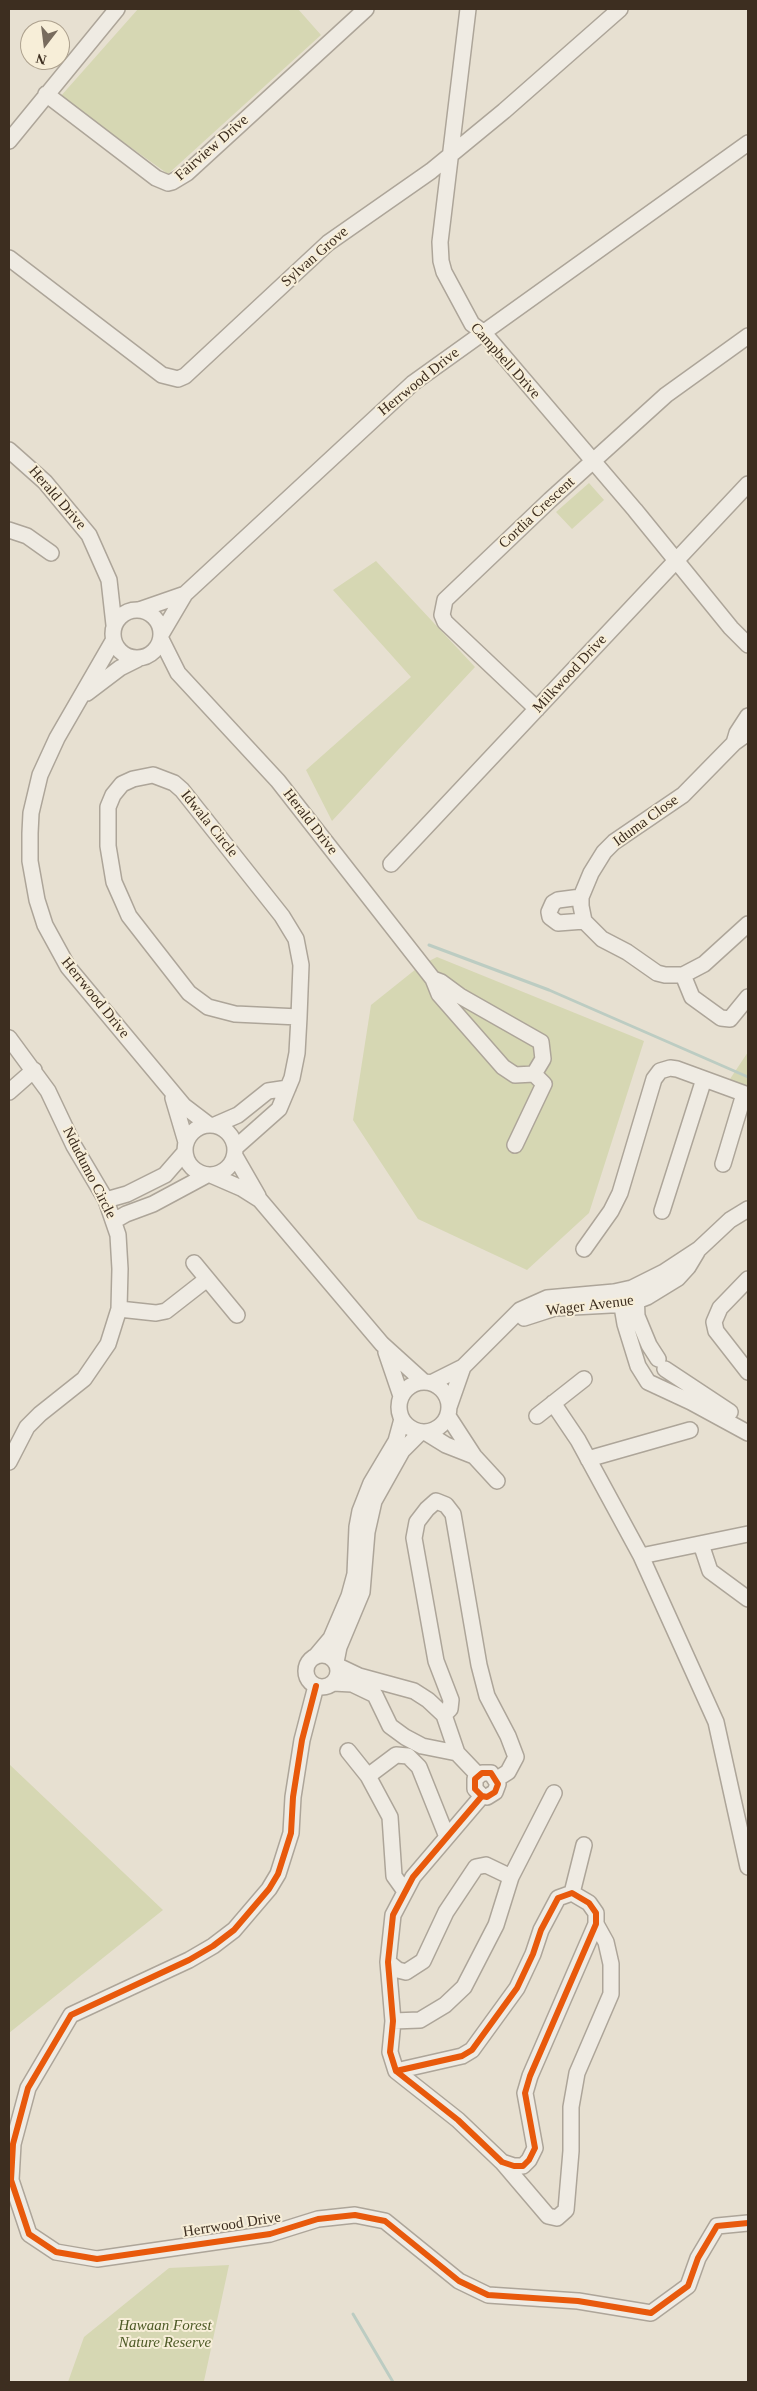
<!DOCTYPE html>
<html>
<head>
<meta charset="utf-8">
<style>
  body { margin:0 }
  #map { position:relative; width:757px; height:2391px; overflow:hidden; background:#e7e0d1; font-family:Georgia,serif }
  canvas { display:block }
  .frame { position:absolute; inset:0; border:10px solid #3d2e20; pointer-events:none }
  .north { position:absolute; left:20px; top:20px; width:50px; height:50px; box-sizing:border-box; background:#f7eed8; border:1px solid #ada18e; border-radius:50%; rotate:195deg; font-size:14px; font-weight:700; line-height:20px; text-align:center; color:#3d2e20 }
  .north::after { content:''; display:block; margin:auto; width:18px; height:22px; background:#786c5e; clip-path:polygon(50% 0,100% 100%,50% 72%,0 100%) }
</style>
</head>
<body>
<div id="map">
<canvas width="757" height="2391"></canvas>
<div class="frame"></div>
<div class="north">N</div>
</div>
<script>
const ctx = document.querySelector('canvas').getContext('2d');
ctx.lineJoin = 'round';
function fill(path, color) {
  ctx.fillStyle = color;
  ctx.fill(path, 'evenodd');
}
function shape(rows) {
  const path = new Path2D();
  for (const r of rows) {
    if (r.length === 3) {
      path.moveTo(r[0] + r[2], r[1]);
      path.arc(r[0], r[1], r[2], 0, 2 * Math.PI);
      continue;
    }
    path.moveTo(r[0], r[1]);
    for (let i = 2; i < r.length; i += 2) path.lineTo(r[i], r[i + 1]);
  }
  return path;
}
function stroke(path, color, width, dash) {
  ctx.strokeStyle = color;
  ctx.lineWidth = width;
  ctx.lineCap = dash ? 'butt' : 'round';
  ctx.setLineDash(dash || []);
  ctx.stroke(path);
}
function label(font, color, halo, rows, align = 'center') {
  ctx.font = font + ' Georgia,serif';
  ctx.lineWidth = 4;
  ctx.setLineDash([]);
  ctx.textBaseline = 'middle';
  ctx.strokeStyle = halo;
  ctx.fillStyle = color;
  for (const [text, x, y, turn = 0] of rows) {
    ctx.save();
    ctx.translate(x, y);
    ctx.rotate((+turn || 0) * Math.PI / 180);
    ctx.textAlign = isNaN(turn) ? turn : align;
    if (halo) ctx.strokeText(text, 0, 0);
    ctx.fillText(text, 0, 0);
    ctx.restore();
  }
}
fill(shape([
  [138,9,298,9,321,35,168,174,60,97],
  [589,483,604,500,572,529,556,512],
  [376,561,475,667,332,821,306,770,411,677,333,590],
  [437,957,644,1041,589,1213,527,1270,418,1219,353,1120,371,1005,421,965],
  [748,1052,748,1092,726,1085],
  [9,1764,163,1910,9,2033],
  [229,2265,204,2381,68,2382,84,2337,169,2268]
]), '#d6d7b3');
stroke(shape([
  [429,945,549,990,748,1077],
  [353,2314,393,2382]
]), '#bcccc2', 3);
const minor = shape([
  [468,9,440,242,441,261,444,272,472,324,483,332,635,510,731,628,748,645],
  [46,94,156,178,168,183,172,182,187,173,366,9],
  [9,141,117,9],
  [9,258,162,375,178,379,185,376,328,243,431,171,504,111,620,9],
  [9,450,45,482,89,535,109,580,114,625],
  [9,530,27,536,51,553],
  [137,634,24],
  [139,610,185,594],
  [162,633,185,594,413,383,748,143],
  [161,639,178,673,278,781,433,979,439,994,503,1067,515,1075,534,1074,543,1059,541,1042,460,996,441,982,433,979],
  [113,641,57,738,40,775,31,813,30,833,30,861,37,900,45,925,68,967,184,1106,209,1125],
  [87,693,120,668,138,659],
  [537,709,445,622,442,615,445,600,550,500,666,395,748,336],
  [748,733,734,743,683,795,614,842,604,852,591,873,581,897,581,906,584,921,602,939,627,952,657,973,665,975,683,975,704,964,748,924],
  [734,743,737,733,748,716],
  [391,864,748,484],
  [581,897,558,900,553,903,549,912,550,917,558,923,584,921],
  [683,975,692,997,721,1018,730,1019,748,997],
  [9,1038,48,1091,74,1146,106,1200,118,1235,120,1269,119,1309,108,1344,84,1379,40,1414,27,1427,9,1462],
  [9,1092,34,1070],
  [173,1098,186,1142],
  [210,1150,25],
  [215,1125,238,1115,268,1091,288,1088],
  [515,1145,544,1084,534,1074],
  [235,1148,279,1109,292,1078,297,1053,299,1017,301,965,296,939,282,916,182,790,174,783,153,775,133,779,122,784,113,795,108,807,108,846,114,882,122,900,129,916,150,943,189,993,208,1007,235,1014,299,1017],
  [235,1156,258,1196],
  [723,1164,744,1094],
  [211,1175,241,1188,260,1200,382,1344,424,1382],
  [106,1200,127,1194,165,1175,185,1152],
  [662,1211,704,1079],
  [114,1221,126,1214,153,1204,207,1175],
  [584,1249,611,1211,620,1193,654,1079,660,1071,670,1068,677,1069,748,1095],
  [194,1263,237,1315],
  [748,1279,720,1308,714,1322,716,1331,748,1372],
  [636,1293,637,1316,649,1345,658,1359],
  [620,1295,625,1324,638,1366,648,1382,691,1402,748,1433],
  [119,1309,156,1313,166,1311,207,1279],
  [524,1318,555,1308,629,1304,647,1297,678,1278,688,1267,697,1252],
  [386,1352,401,1396],
  [665,1369,730,1412],
  [424,1407,25],
  [431,1383,463,1367,520,1310,547,1298,614,1292,632,1288,664,1272,699,1249,730,1220,748,1209],
  [553,1403,578,1440,641,1556,716,1722,748,1867],
  [449,1407,463,1367],
  [448,1416,474,1456,497,1481],
  [537,1416,584,1379],
  [425,1432,446,1445,474,1456],
  [588,1459,690,1430],
  [701,1544,710,1571,748,1599],
  [641,1556,748,1534],
  [322,1671,16],
  [315,1657,331,1638,349,1596,355,1574,357,1527,360,1511,371,1483,396,1441,402,1419],
  [336,1662,339,1647,362,1592,367,1532,374,1501,402,1451,421,1432],
  [338,1666,359,1676,414,1691,428,1700,444,1715,457,1753,478,1775],
  [333,1683,352,1684,375,1695,390,1726,405,1737,422,1746,457,1753],
  [316,1686,302,1740,293,1797,291,1833,278,1874,269,1889,234,1930,213,1946,189,1960,71,2015,28,2088,13,2144,11,2180,29,2234,56,2252,97,2259,270,2234,318,2219,355,2215,385,2221,459,2281,488,2295,578,2301,651,2313,688,2286,698,2258,717,2226,748,2223],
  [444,1715,450,1709,451,1700,436,1661,414,1538,417,1522,427,1509,436,1501,446,1505,453,1514,479,1665,487,1696,508,1736,516,1757,508,1772,497,1779],
  [348,1751,368,1776],
  [404,1890,394,1876,390,1817,368,1776,396,1755,408,1756,419,1767,447,1837],
  [572,1893,584,1845],
  [388,1962,398,1970,406,1972,423,1961,446,1912,476,1867,486,1865,511,1877],
  [393,2021,420,2020,445,2005,464,1987,496,1925,511,1877,554,1793],
  [396,2071,462,2056,472,2050,517,1988,533,1954,541,1930,558,1898,572,1893,589,1903,596,1913,596,1924,530,2076,525,2093,535,2148,529,2160,523,2166,514,2166,502,2162,458,2120,396,2071,390,2052,393,2021,388,1962,393,1915,413,1877,482,1796,487,1797,495,1792,498,1784,491,1773,482,1773,475,1779,475,1789,482,1796],
  [502,2162,548,2216,557,2218,566,2210,571,2151,571,2107,577,2073,611,1994,611,1964,606,1942,596,1924]
]);
stroke(minor, '#ada599', 18);
stroke(minor, '#efebe3', 15);
stroke(shape([
  [316,1686,302,1740,293,1797,291,1833,278,1874,269,1889,234,1930,213,1946,189,1960,71,2015,28,2088,13,2144,11,2180,29,2234,56,2252,97,2259,270,2234,318,2219,355,2215,385,2221,459,2281,488,2295,578,2301,651,2313,688,2286,698,2258,717,2226,748,2223],
  [396,2071,462,2056,472,2050,517,1988,533,1954,541,1930,558,1898,572,1893,589,1903,596,1913,596,1924,530,2076,525,2093,535,2148,529,2160,523,2166,514,2166,502,2162,458,2120,396,2071,390,2052,393,2021,388,1962,393,1915,413,1877,482,1796,487,1797,495,1792,498,1784,491,1773,482,1773,475,1779,475,1789,482,1796]
]), '#e8590c', 6);
label('15px', '#3d2e20', '#f7eed8', [
  ["Fairview Drive",212,148,-41],
  ["Sylvan Grove",315,257,-41],
  ["Campbell Drive",505,361,48],
  ["Herrwood Drive",419,382,-39],
  ["Herald Drive",57,498,49],
  ["Cordia Crescent",537,513,-43],
  ["Milkwood Drive",570,674,-47],
  ["Iduma Close",646,821,-36],
  ["Herald Drive",310,822,52],
  ["Idwala Circle",209,824,51],
  ["Herrwood Drive",95,998,51],
  ["Ndudumo Circle",89,1173,63],
  ["Wager Avenue",590,1306,-7],
  ["Herrwood Drive",232,2225,-9]
]);
label('italic 15px', '#4d5a26', '#f7eed8', [
  ["Hawaan Forest",165,2326],
  ["Nature Reserve",165,2343]
]);
</script>
</body>
</html>
